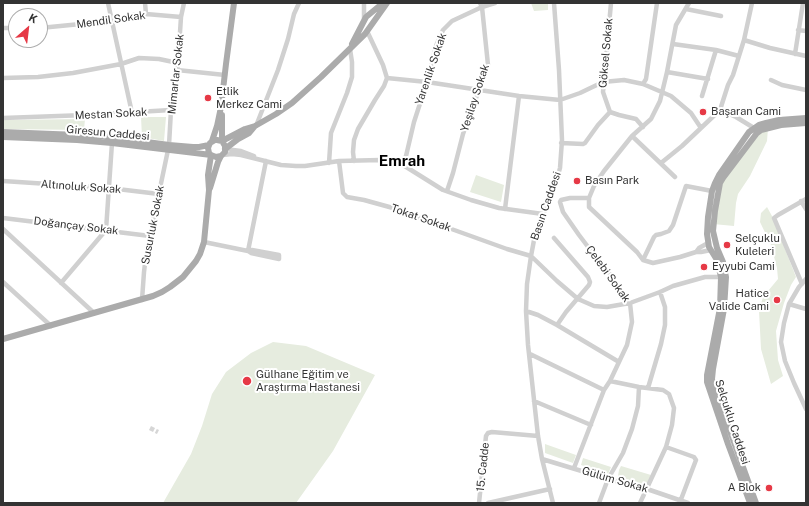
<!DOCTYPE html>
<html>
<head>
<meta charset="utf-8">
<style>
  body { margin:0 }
  #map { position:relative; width:809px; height:506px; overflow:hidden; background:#fff; font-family:"Public Sans",sans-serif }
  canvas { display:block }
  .frame { position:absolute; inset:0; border:4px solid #333; pointer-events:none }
  .north { position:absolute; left:8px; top:8px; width:40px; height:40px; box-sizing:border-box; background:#fff; border:1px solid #adadad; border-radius:50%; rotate:28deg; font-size:11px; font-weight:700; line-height:16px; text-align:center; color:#333 }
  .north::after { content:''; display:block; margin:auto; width:14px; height:18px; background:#e63946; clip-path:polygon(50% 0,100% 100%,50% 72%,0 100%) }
</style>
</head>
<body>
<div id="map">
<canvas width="809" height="506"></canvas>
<div class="frame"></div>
<div class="north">K</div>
</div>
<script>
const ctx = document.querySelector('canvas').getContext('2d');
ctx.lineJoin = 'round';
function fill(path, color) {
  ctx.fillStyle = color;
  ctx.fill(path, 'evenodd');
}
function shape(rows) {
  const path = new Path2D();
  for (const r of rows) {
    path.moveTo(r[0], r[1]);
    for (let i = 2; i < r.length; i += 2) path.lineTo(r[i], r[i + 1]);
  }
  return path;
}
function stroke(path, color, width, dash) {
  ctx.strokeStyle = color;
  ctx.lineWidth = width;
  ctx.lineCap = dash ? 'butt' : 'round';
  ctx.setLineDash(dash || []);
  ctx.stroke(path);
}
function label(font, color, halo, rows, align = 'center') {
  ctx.font = font + ' "Public Sans",sans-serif';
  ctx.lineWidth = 4;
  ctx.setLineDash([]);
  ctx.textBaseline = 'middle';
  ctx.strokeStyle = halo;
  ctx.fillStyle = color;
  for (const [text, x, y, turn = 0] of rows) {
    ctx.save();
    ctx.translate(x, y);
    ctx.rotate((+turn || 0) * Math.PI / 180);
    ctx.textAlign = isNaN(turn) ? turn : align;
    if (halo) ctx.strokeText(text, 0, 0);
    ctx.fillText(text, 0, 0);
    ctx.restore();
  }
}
fill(shape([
  [531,3,548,3,548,10,534,11],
  [141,117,166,117,164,141,142,137],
  [85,119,84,130,3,129,3,120],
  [768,128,767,141,750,176,738,194,736,203,734,226,713,224,721,183,754,137],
  [476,175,504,185,501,202,470,192],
  [767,207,772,216,796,277,791,285,784,303,776,331,778,360,783,376,771,384,761,349,759,311,763,297,778,279,777,268,771,245,760,222,761,213],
  [273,342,306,346,375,375,333,451,296,503,163,503,191,454,202,426,212,394,226,372,251,353],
  [545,444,576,455,573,463,545,453],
  [583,458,611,467,608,474,581,465],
  [621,466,651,475,647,486,618,476,619,470]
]), '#e6ecdf');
stroke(shape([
  [150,428,158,432]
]), '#d6d6d6', 4.5, [4.5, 2]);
stroke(shape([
  [108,3,132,113],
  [145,3,146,14],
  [611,3,603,92,610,112,619,115,636,119,643,127],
  [689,3,676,25,667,72,660,101,651,119,632,136,604,171,594,186,589,198,589,207,637,252,643,260,653,263,680,257,696,252,701,252,711,250],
  [686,9,721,16],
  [364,19,364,3],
  [3,28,16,28],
  [40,28,111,21,133,15,146,14,181,17],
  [798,30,806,31],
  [744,40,770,48,806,56],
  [673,44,716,50,739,56],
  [795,54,803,3],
  [177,70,225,75],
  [667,72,708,79],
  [3,78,38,77,73,73,121,64,139,58,159,59,178,63],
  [387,78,427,82,519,96,560,100,580,93,603,82,624,80,643,84,671,96,691,113,701,128],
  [771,80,782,85,806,90],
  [643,84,646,79,657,3],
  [702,96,716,50],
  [720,110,728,85,733,75,744,40,752,3],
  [3,118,86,115,171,110],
  [256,126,278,70,288,39,294,14,299,3],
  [632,136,675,177],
  [561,143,583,144,585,143,598,125,610,112],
  [169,145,171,110,178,63,181,17,184,3],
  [225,149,241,151,254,156],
  [223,155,232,154,241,155,281,165,296,166,305,166,339,161,380,160,403,165,443,190,471,200,499,208,543,214],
  [339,161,343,193,347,197,364,200,393,208,507,249,531,256,557,281,578,299,594,306,607,307,630,303,660,292,673,286,705,277,721,277],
  [354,161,353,152,354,140,358,129,375,100,384,86,387,78,383,65,367,31],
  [329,163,331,133,347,93,352,77,352,62,350,49],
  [661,163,682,146,720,110,736,117,754,128],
  [403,165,406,156,414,122,427,82,436,46,443,30,452,21,482,7,495,3],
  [3,181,109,188,159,194],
  [447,191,453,173,463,134,488,65,482,7,480,3],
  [801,201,806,209],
  [505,209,519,96],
  [3,218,150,236],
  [3,229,94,313],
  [554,238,588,277,590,282,589,285,566,312,557,325],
  [204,242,248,251,251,253,279,259,279,255,252,250,248,251],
  [248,251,266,161],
  [696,252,699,248,708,243],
  [643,260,654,237,656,235,661,234,669,231,673,225,686,186,712,191],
  [806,279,799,287,789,304,784,323,781,342,785,361,794,383,806,409],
  [3,282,51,326],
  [61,283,106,230,112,143],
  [802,284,774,218,778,215,806,199],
  [142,300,144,272,146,255,168,150],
  [789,304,806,309],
  [526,311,538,315,557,325,619,362],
  [530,354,604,390],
  [610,381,639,387,663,390,669,394,674,408,672,425,666,447,640,503],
  [648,388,661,344,665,325,665,307,660,292],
  [534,401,591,425],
  [666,447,694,457,696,460,680,502],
  [542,459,608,479,647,489,688,503],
  [574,468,604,390,610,381,627,345,632,322,630,303,607,270,601,264,579,235,563,212,560,202,561,200,570,198,589,198],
  [479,503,486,436,488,433,492,432,538,436],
  [488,503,550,489],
  [553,503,542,459,538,436,528,345,526,311,527,284,531,256,535,235,543,214,549,203,556,182,560,168,562,140,559,70,554,3],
  [599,503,608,479,623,453,632,429,638,406,639,387]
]), '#d0d0d0', 4.5);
stroke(shape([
  [352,44,366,17,383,3],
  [222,115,222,141],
  [3,132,103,136,169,145,193,147,199,147,209,145],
  [3,137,77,140,112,143,195,153,211,155,216,157,221,156],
  [212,141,217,126,221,107,226,64,234,3],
  [222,141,245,129,255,126,276,114,292,103,321,77,365,34,387,3],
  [225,149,238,139,249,133,254,127],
  [210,188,218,162,221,156,225,152,225,146,222,141,217,140,215,140,210,143,208,148,209,153,211,155],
  [3,339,153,296,162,292,170,287,183,277,196,261,200,254,204,242,209,190,208,175,211,155],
  [750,503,728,444,707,382,707,375,720,308,721,277,717,260,709,247,707,234,708,217,712,191,715,183,719,175,749,132,759,125,766,123,779,120,806,118],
  [756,503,713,384,712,379,713,369,724,309,726,277,723,262,717,248,713,231,715,211,720,183,723,178,757,133,761,130,781,125,806,123]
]), '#ababab', 6);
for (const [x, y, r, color] of [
  [208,98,4,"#e63946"],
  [703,112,4,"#e63946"],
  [577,181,4,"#e63946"],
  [727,245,4,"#e63946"],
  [704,267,4,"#e63946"],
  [777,300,4,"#e63946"],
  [247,381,5,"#e63946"],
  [769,488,4,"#e63946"]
]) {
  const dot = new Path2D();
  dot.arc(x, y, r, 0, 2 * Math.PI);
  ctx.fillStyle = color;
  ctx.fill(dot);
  stroke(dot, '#fff', 1.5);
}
label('11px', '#333', '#fff', [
  ["Mendil Sokak",111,20,-8],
  ["Göksel Sokak",606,53,-85],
  ["Yarenlik Sokak",431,69,-71],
  ["Mimarlar Sokak",176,74,-84],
  ["Yeşilay Sokak",475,98,-72],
  ["Mestan Sokak",111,114,-3],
  ["Giresun Caddesi",108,133,5],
  ["Altınoluk Sokak",81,187,4],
  ["Basın Caddesi",546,206,-71],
  ["Tokat Sokak",421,218,19],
  ["Susurluk Sokak",153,225,-79],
  ["Doğançay Sokak",76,226,7],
  ["Çelebi Sokak",608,274,54],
  ["Selçuklu Caddesi",732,422,72],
  ["15. Cadde",483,467,-84],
  ["Gülüm Sokak",615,480,16]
]);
label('11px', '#333', '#fff', [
  ["Etlik",216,92],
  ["Merkez Cami",216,105],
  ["Başaran Cami",711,112],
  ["Basın Park",585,181],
  ["Selçuklu",735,239],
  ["Kuleleri",735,252],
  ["Eyyubi Cami",712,267],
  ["Hatice",769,294,"right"],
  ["Valide Cami",769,307,"right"],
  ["Gülhane Eğitim ve",256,375],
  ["Araştırma Hastanesi",256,388],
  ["A Blok",761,488,"right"]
], 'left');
label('bold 15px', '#000', '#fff', [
  ["Emrah",402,161]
]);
</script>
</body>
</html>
